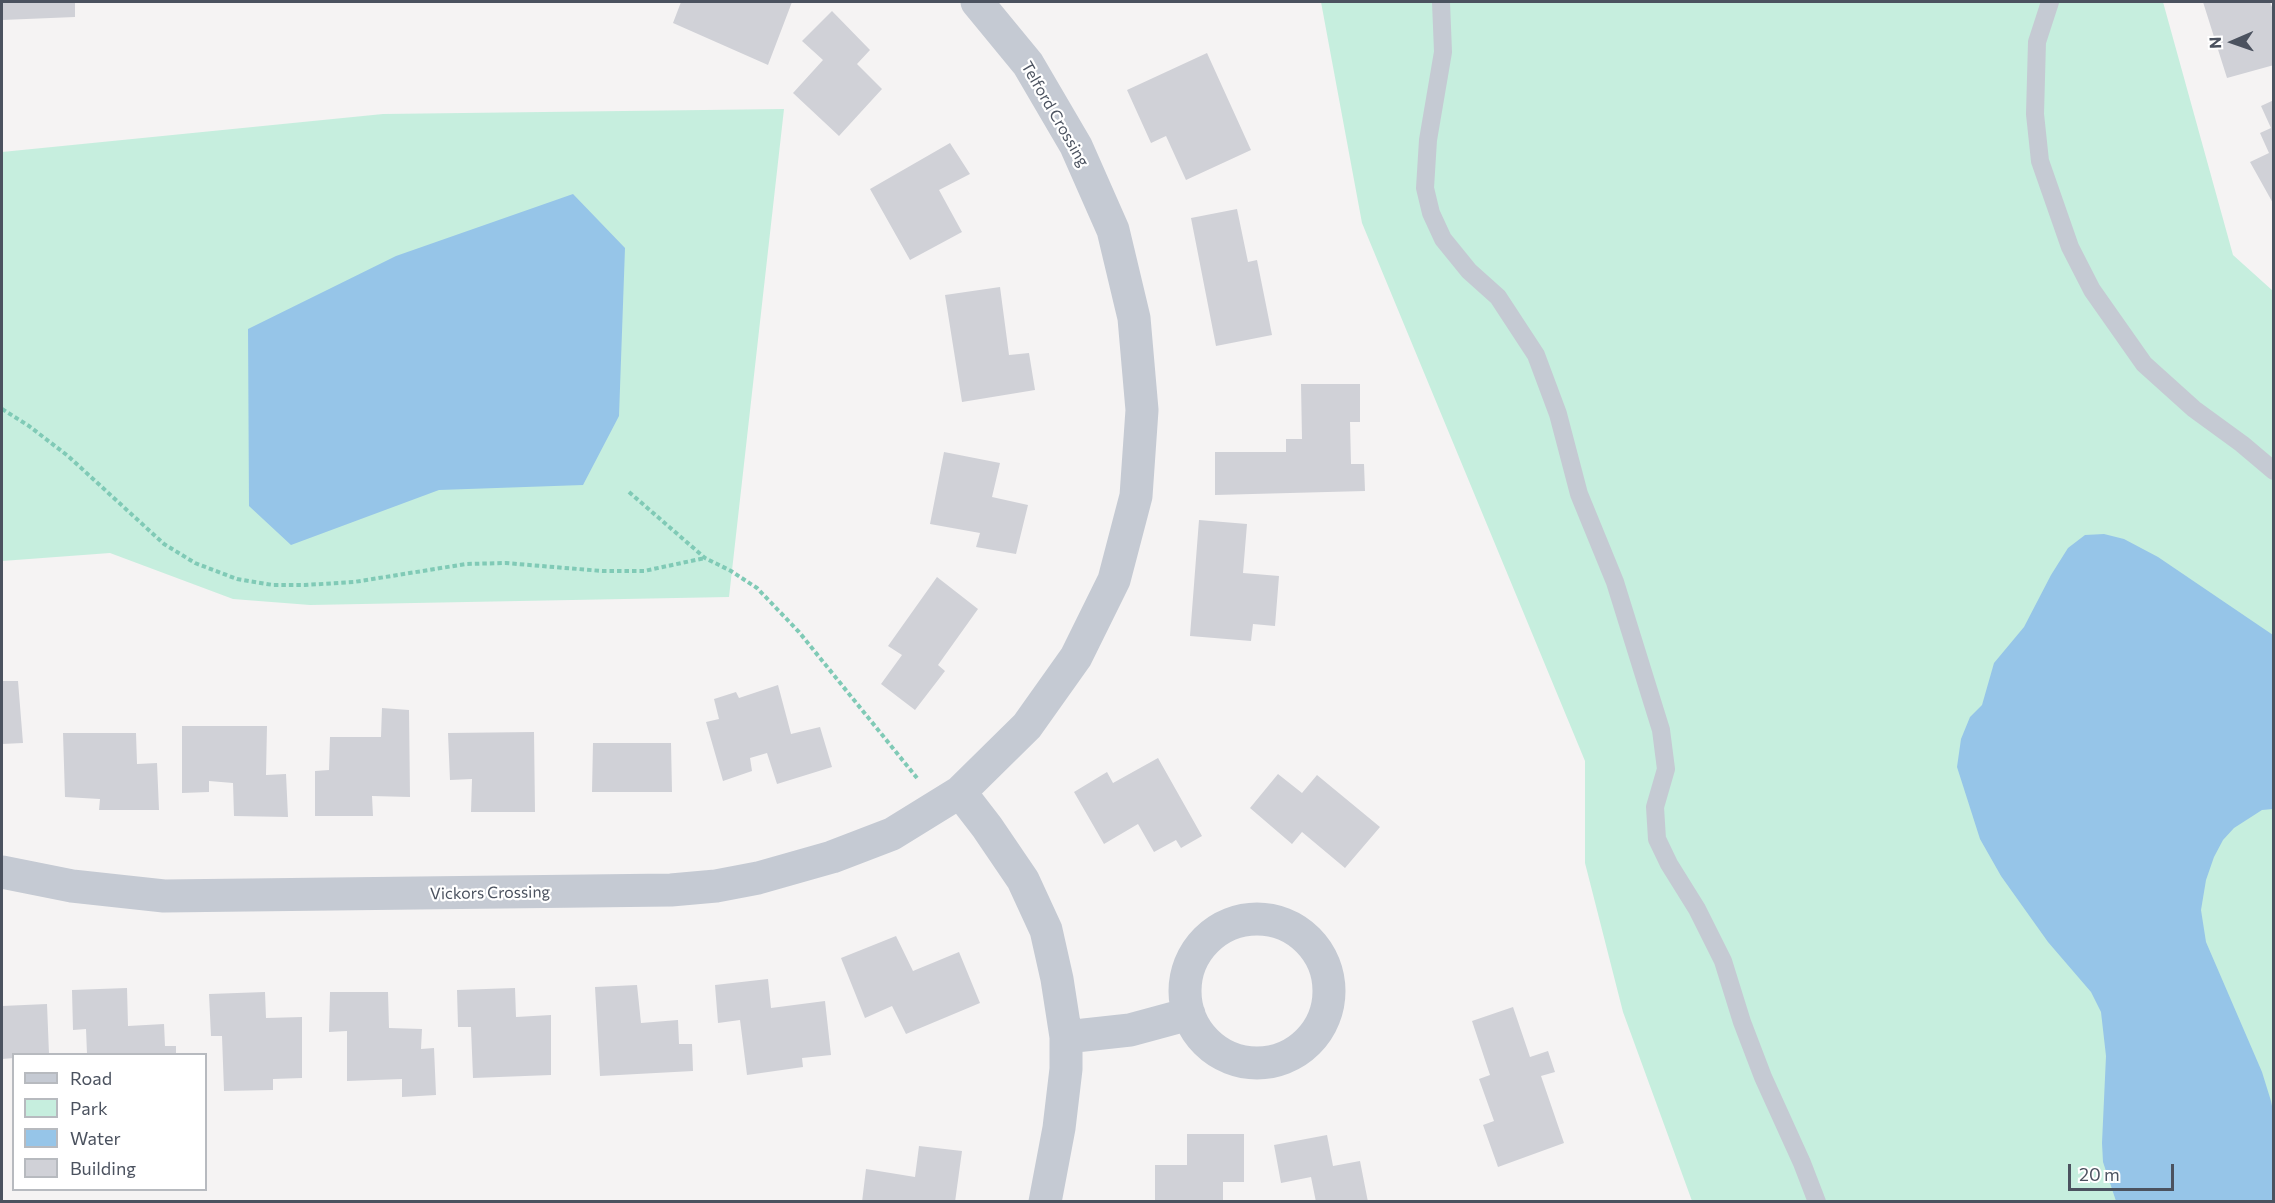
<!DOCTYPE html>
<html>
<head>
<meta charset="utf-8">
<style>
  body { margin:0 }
  #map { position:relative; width:2275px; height:1203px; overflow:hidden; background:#f5f3f3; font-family:Commissioner,sans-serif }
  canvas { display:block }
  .frame { position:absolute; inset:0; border:3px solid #4b525f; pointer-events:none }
  .legend { position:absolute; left:12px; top:1053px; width:195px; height:138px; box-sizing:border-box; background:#fff; border:2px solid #b7babf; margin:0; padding:8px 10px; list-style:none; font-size:18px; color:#4b525f }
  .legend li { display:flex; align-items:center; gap:12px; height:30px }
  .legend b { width:30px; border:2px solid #b7babf }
  .north { position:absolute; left:2203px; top:12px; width:60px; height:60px; -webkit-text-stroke:4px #fff; paint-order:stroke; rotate:268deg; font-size:16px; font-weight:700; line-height:24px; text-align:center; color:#4b525f }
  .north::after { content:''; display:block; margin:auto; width:21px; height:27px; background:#4b525f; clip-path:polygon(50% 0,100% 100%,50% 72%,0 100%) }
  .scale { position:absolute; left:2068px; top:1164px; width:106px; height:27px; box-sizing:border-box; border:3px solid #4b525f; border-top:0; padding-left:8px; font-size:18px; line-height:21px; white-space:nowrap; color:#4b525f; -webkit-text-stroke:4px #fff; paint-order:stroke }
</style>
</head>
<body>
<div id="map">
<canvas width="2275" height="1203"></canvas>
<div class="frame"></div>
<ul class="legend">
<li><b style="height:8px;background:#c5cad3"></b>Road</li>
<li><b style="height:16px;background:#c6eede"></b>Park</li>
<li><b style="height:16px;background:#96c5e8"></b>Water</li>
<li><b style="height:16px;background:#d0d1d7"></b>Building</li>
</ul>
<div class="north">N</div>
<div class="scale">20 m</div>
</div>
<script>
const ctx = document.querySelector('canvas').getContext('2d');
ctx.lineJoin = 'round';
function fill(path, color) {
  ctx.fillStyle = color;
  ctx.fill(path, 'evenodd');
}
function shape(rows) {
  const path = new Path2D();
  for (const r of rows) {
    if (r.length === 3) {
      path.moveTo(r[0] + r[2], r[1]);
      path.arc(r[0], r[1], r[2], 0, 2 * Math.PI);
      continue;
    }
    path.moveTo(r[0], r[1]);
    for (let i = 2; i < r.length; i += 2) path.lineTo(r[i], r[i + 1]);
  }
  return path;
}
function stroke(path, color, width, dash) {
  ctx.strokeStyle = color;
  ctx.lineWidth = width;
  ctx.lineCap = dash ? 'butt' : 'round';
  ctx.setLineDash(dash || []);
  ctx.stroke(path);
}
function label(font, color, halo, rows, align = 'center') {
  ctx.font = font + ' Commissioner,sans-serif';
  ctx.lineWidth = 4.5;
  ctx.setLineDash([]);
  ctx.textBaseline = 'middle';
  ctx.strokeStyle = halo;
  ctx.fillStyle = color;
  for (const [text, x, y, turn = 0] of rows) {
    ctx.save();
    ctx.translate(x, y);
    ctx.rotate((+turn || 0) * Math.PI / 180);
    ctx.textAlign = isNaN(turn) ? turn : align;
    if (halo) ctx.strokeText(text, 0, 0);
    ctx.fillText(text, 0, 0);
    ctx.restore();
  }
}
fill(shape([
  [1321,2,2163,2,2233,255,2273,291,2273,1201,1692,1201,1623,1012,1585,863,1585,761,1362,223],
  [784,109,729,597,310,605,233,599,110,553,2,561,2,152,383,114]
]), '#c6eede');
fill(shape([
  [573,194,625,248,619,416,583,485,439,490,291,545,249,506,248,329,396,256],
  [2104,534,2124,539,2158,557,2273,635,2273,809,2262,810,2234,828,2223,840,2214,857,2206,880,2201,910,2206,942,2262,1072,2271,1101,2274,1116,2273,1201,2116,1201,2103,1162,2102,1143,2106,1056,2101,1012,2091,992,2048,942,2001,876,1980,839,1957,767,1961,739,1970,717,1982,705,1994,663,2024,627,2051,575,2068,548,2085,535]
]), '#96c5e8');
fill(shape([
  [2,2,75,2,75,17,2,20],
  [681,2,792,2,768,65,673,23],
  [2203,2,2270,2,2274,12,2274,65,2227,78],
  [832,11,870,50,857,64,882,89,839,136,793,93,823,60,802,41],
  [1207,53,1251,150,1186,180,1166,136,1151,143,1127,90],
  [2274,100,2274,205,2250,162,2269,153,2260,133,2271,128,2261,106],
  [950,143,970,174,939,190,962,232,910,260,870,189],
  [1237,209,1248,262,1257,260,1272,335,1216,346,1191,218],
  [1000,287,1009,355,1029,353,1035,390,962,402,945,295],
  [1301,384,1360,384,1360,422,1350,422,1351,464,1364,464,1365,491,1215,495,1215,452,1286,452,1286,439,1302,439],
  [944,452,1000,463,992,497,1028,505,1016,554,976,547,980,533,930,524],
  [1199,520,1247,524,1243,573,1279,576,1275,626,1253,624,1251,641,1190,636],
  [937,577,978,609,938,665,945,671,915,710,881,684,902,655,888,646],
  [2,681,18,681,23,743,2,744],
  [778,685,791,734,820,727,832,767,777,784,767,753,750,758,752,771,723,781,706,722,719,719,714,699,736,692,739,698],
  [382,708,409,710,410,797,372,796,373,816,315,816,315,771,329,770,330,737,381,737],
  [182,726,267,726,266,775,286,774,288,817,234,816,233,783,209,781,209,792,182,793],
  [534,732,535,812,471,812,472,779,450,780,448,733],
  [63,733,136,733,137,764,157,763,159,810,99,810,100,799,65,797],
  [593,743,671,743,672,792,592,792],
  [1158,758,1202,836,1181,848,1176,840,1154,852,1138,824,1104,844,1074,792,1107,772,1113,783],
  [1278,774,1302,793,1317,775,1380,827,1345,868,1302,832,1292,844,1250,808],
  [896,936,913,971,959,952,980,1003,906,1034,892,1006,865,1018,841,958],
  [768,979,771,1008,825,1001,831,1055,802,1058,803,1067,747,1075,740,1020,718,1023,715,985],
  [637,985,641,1023,678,1020,679,1044,692,1044,693,1071,600,1076,595,987],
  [127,988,128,1026,164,1024,165,1046,176,1046,176,1054,87,1054,86,1029,73,1030,72,990],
  [515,988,516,1017,551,1015,551,1075,473,1078,471,1027,458,1027,457,990],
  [265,992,266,1018,302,1017,302,1078,273,1079,273,1090,224,1091,222,1036,211,1036,209,994],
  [330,992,388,992,389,1028,422,1029,421,1049,434,1048,436,1095,402,1097,402,1079,347,1081,347,1031,329,1032],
  [47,1004,49,1054,14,1054,14,1058,2,1059,2,1006],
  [1513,1007,1530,1057,1548,1051,1555,1072,1541,1076,1564,1143,1498,1167,1483,1125,1494,1121,1479,1079,1490,1075,1472,1021],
  [1187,1134,1244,1134,1244,1182,1223,1182,1223,1202,1155,1202,1155,1165,1187,1165],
  [1327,1135,1333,1166,1360,1161,1368,1202,1316,1202,1311,1177,1281,1183,1274,1145],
  [919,1146,962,1151,955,1202,862,1202,866,1169,915,1177]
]), '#d0d1d7');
stroke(shape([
  [2,409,29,426,68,456,164,544,195,563,237,579,273,585,305,585,354,582,466,564,506,563,602,571,644,571,705,558],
  [629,492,705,558,731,571,757,588,799,632,917,778]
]), '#80cab6', 4, [4.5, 3]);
stroke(shape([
  [1441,2,1443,52,1428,140,1425,188,1431,213,1443,239,1469,271,1498,297,1536,355,1558,414,1579,494,1615,582,1661,730,1666,769,1655,807,1657,839,1669,864,1697,909,1723,961,1742,1022,1763,1077,1802,1163,1817,1202],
  [2050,2,2037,42,2035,114,2040,161,2070,247,2092,290,2144,364,2194,409,2242,444,2274,471]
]), '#c5cad3', 18);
stroke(shape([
  [960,792,987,827,1023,880,1046,930,1057,979,1066,1037,1066,1069,1059,1128,1045,1202],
  [2,872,72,886,164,896,671,890,716,886,758,878,832,857,892,834,960,792,1027,726,1076,657,1114,580,1136,496,1142,410,1134,318,1113,230,1076,146,1028,64,977,2],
  [1257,991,72],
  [1066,1037,1130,1030,1189,1014]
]), '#c5cad3', 33);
label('16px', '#4b525f', '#fff', [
  ["Telford Crossing",1055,114,60],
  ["Vickors Crossing",490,893,-1]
]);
</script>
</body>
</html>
